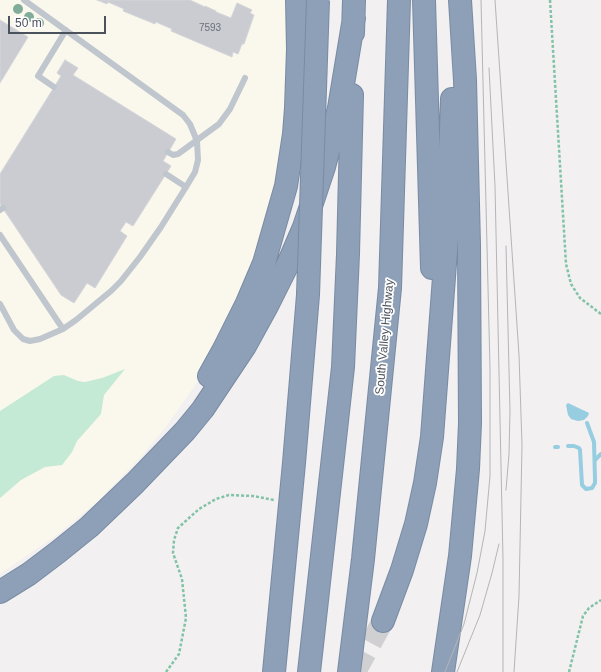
<!DOCTYPE html>
<html>
<head>
<meta charset="utf-8">
<style>
  body { margin:0 }
  #map { position:relative; width:601px; height:672px; overflow:hidden; background:#f2f0f0; font-family:Helvetica,sans-serif }
  canvas { display:block }
  .scale { position:absolute; left:8px; top:16px; width:98px; height:18px; box-sizing:border-box; border:2px solid #4a525b; border-top:0; padding-left:5px; font-size:12px; line-height:14px; white-space:nowrap; color:#4a525b; -webkit-text-stroke:3px #fff; paint-order:stroke }
</style>
</head>
<body>
<div id="map">
<canvas width="601" height="672"></canvas>
<div class="scale">50 m</div>
</div>
<script>
const ctx = document.querySelector('canvas').getContext('2d');
ctx.lineJoin = 'round';
function fill(path, color) {
  ctx.fillStyle = color;
  ctx.fill(path, 'evenodd');
}
function shape(rows) {
  const path = new Path2D();
  for (const r of rows) {
    path.moveTo(r[0], r[1]);
    for (let i = 2; i < r.length; i += 2) path.lineTo(r[i], r[i + 1]);
  }
  return path;
}
function stroke(path, color, width, dash) {
  ctx.strokeStyle = color;
  ctx.lineWidth = width;
  ctx.lineCap = dash ? 'butt' : 'round';
  ctx.setLineDash(dash || []);
  ctx.stroke(path);
}
function label(font, color, halo, rows, align = 'center') {
  ctx.font = font + ' Helvetica,sans-serif';
  ctx.lineWidth = 3.5;
  ctx.setLineDash([]);
  ctx.textBaseline = 'middle';
  ctx.strokeStyle = halo;
  ctx.fillStyle = color;
  for (const [text, x, y, turn = 0] of rows) {
    ctx.save();
    ctx.translate(x, y);
    ctx.rotate((+turn || 0) * Math.PI / 180);
    ctx.textAlign = isNaN(turn) ? turn : align;
    if (halo) ctx.strokeText(text, 0, 0);
    ctx.fillText(text, 0, 0);
    ctx.restore();
  }
}
fill(shape([
  [0,0,288,0,289,72,281,165,266,230,222,342,194,387,165,428,139,459,97,502,58,534,0,574]
]), '#faf7ec');
fill(shape([
  [125,369,104,395,101,414,77,441,72,452,62,465,45,467,21,480,0,498,0,411,54,376,64,375,78,381,85,382,102,378]
]), '#c4ead5');
fill(shape([
  [568,403,587,412,589,413,588,416,584,420,578,421,571,419,568,415,566,405]
]), '#97cde1');
stroke(shape([
  [568,446,574,446,579,448,580,450,582,485,586,489,592,488,595,483,595,479,594,442,587,423],
  [555,447,558,447],
  [595,460,601,454]
]), '#97cde1', 4);
const building = shape([
  [97,0,190,0,205,7,205,6,216,11,216,12,231,18,237,3,252,10,250,13,254,15,244,44,242,44,238,54,233,52,232,57,171,31,172,29,156,22,155,24,123,11,124,9,108,2,107,4,97,0],
  [0,20,28,37,0,83,0,20],
  [65,60,78,68,73,75,176,139,163,161,171,166,133,226,126,222,120,231,127,236,95,288,87,283,74,303,61,295,0,204,0,174,61,76,57,73,65,60]
]);
fill(building, '#cbccd2');
stroke(building, '#d5d6da', 1);
stroke(shape([
  [355,672,383,621]
]), '#d0d0d2', 22, [22, 11]);
const motorway = shape([
  [424,0,432,268],
  [353,33,354,0],
  [209,376,224,349,247,303,264,263,286,186,294,134,296,108,298,49,297,0],
  [0,592,29,574,58,552,89,527,135,483,185,431,203,409,245,346,267,306,288,264,304,227,324,167,339,108,354,18],
  [383,621,402,570,416,524,425,483,432,437,448,224,452,99],
  [274,672,294,463,308,295],
  [309,672,343,367,348,254,352,95],
  [349,672,363,559,390,288,399,0],
  [443,672,460,556,468,469,470,423,469,245,465,80,460,0]
]);
stroke(motorway, '#798ba4', 24);
stroke(shape([
  [550,0,566,264,571,284,580,298,601,314],
  [166,672,179,654,186,618,182,579,173,553,174,540,178,528,199,509,216,499,229,495,253,496,274,500],
  [569,672,583,616,589,608,601,600]
]), '#81c3a7', 2.5, [3, 2]);
stroke(shape([
  [54,87,38,76,66,30],
  [168,152,173,155,178,154,219,124,230,109,245,78],
  [166,174,186,187],
  [0,210,3,208],
  [0,235,63,329],
  [0,304,14,330,23,339,30,341,40,339,63,329,76,320,111,291,121,281,140,257,161,227,186,187,195,172,198,160,197,141,190,124,183,115,24,0]
]), '#c0c6cd', 6);
stroke(motorway, '#8ea0b8', 22);
stroke(shape([
  [495,0,519,355,522,445,519,596,514,672],
  [489,68,495,186,503,559,503,672],
  [506,490,509,454,510,411,506,246],
  [445,672,464,624,477,573,485,531,490,476,490,369,481,0],
  [457,672,480,615,492,573,499,544]
]), '#b3b5b9', 1);
const motorwayBridge = shape([
  [308,295,318,0]
]);
stroke(motorwayBridge, '#798ba4', 24, []);
stroke(motorwayBridge, '#8ea0b8', 22);
ctx.fillStyle = '#80ac99';
for (const [x, y] of [
  [18,9],
  [29,17],
  [39,23]
]) {
  ctx.beginPath();
  ctx.arc(x, y, 5, 0, 2 * Math.PI);
  ctx.fill();
}
label('10px', '#6a7079', null, [
  ["7593",210,28]
]);
label('12px', '#4a525b', '#fff', [
  ["South Valley Highway",385,337,-85]
]);
</script>
</body>
</html>
